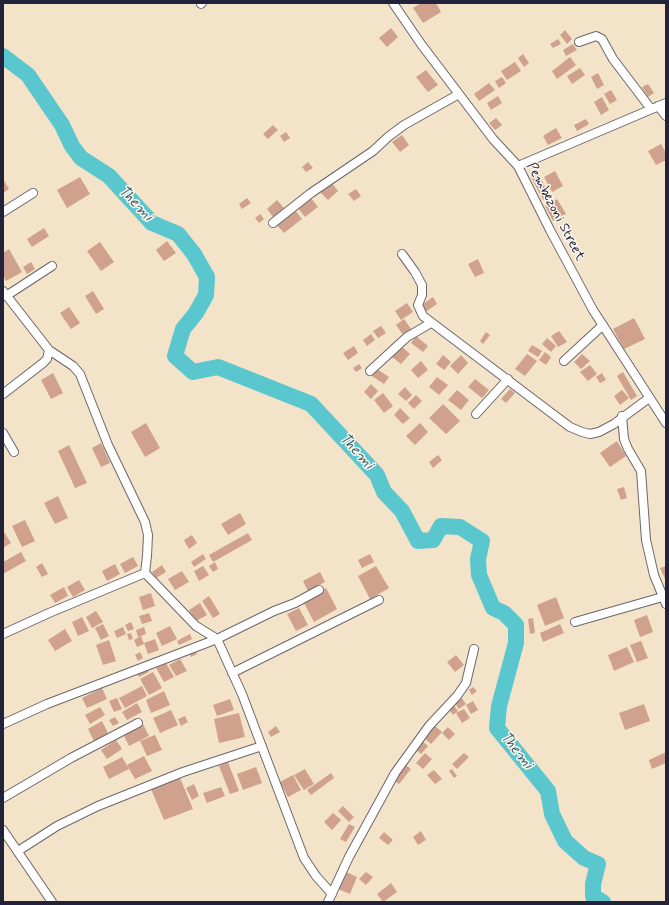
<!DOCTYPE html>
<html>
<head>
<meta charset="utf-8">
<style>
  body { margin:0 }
  #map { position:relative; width:669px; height:905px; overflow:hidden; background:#f3e3c8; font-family:Mynerve,sans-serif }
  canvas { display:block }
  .frame { position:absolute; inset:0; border:4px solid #22223b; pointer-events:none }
</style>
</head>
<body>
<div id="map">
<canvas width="669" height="905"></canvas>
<div class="frame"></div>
</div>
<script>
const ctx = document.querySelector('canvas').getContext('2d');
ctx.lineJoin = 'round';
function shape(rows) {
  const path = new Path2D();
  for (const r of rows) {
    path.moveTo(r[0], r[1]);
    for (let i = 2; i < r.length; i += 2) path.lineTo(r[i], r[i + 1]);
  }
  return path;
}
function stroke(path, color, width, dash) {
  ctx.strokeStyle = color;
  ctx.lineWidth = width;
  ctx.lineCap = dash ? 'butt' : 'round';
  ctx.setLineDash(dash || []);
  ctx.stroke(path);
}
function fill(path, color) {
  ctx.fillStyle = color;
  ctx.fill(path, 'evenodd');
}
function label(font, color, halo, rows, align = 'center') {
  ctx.font = font + ' Mynerve,sans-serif';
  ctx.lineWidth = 3;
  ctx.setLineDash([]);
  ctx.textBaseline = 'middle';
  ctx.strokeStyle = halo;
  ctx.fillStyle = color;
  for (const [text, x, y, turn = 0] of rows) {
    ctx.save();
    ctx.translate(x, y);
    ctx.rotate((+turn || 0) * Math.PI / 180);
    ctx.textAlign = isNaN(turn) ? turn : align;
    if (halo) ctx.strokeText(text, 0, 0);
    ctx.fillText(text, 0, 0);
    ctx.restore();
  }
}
stroke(shape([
  [3,56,28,75,62,125,72,146,81,158,109,176,152,223,178,234,194,254,207,277,206,295,196,313,183,329,175,356,193,372,218,367,311,404,377,475,384,492,402,511,418,541,433,540,441,526,460,527,482,541,478,559,479,575,493,608,504,613,516,625,516,643,499,706,497,728,548,791,552,814,565,841,584,858,598,864,593,884,593,896,603,902]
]), '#5ac7cf', 16);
fill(shape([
  [421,3,436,3,441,12,423,23,413,8],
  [391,28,398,37,387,47,379,38],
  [565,30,572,39,567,44,560,35],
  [558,39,561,44,553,48,550,44],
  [573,44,577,50,566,56,563,50],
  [523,54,529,63,524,67,518,58],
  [570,57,576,65,557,79,552,71],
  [515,62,521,71,507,80,501,71],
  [580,68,585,75,572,84,567,76],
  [426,70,438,85,428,92,416,77],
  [598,73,604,85,597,89,591,77],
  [502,77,506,83,499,88,495,81],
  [489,83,495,90,479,101,474,94],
  [648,84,654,93,648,97,642,87],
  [611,90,617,100,610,104,604,94],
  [498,96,502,103,491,110,487,103],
  [602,97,609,110,601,115,594,102],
  [496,118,502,125,495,130,489,123],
  [586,119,589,124,577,131,574,125],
  [273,125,278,130,268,139,263,134],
  [556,128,562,138,548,145,543,136],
  [286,132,290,138,284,142,280,136],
  [402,135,409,145,400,152,392,142],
  [661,144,666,153,666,160,656,165,648,151],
  [308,162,313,168,306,172,302,167],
  [537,171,550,197,543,200,530,175],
  [555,171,563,186,552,192,544,177],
  [80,177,90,194,67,208,57,190],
  [3,179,9,189,3,193],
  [331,182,338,191,328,200,320,192],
  [356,189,361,196,354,201,348,194],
  [247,198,251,203,242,209,239,204],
  [311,198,318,207,305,217,298,208],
  [557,199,566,214,553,221,545,206],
  [277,200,284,208,273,217,267,209],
  [294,209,302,219,284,233,276,224],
  [260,214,264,219,259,223,255,218],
  [44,228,49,236,32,247,27,239],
  [167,241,176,253,164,261,156,250],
  [100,242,114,262,101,271,87,251],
  [9,249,22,272,6,281,3,275,3,253],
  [478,259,484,273,475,277,468,264],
  [31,262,35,269,27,274,23,267],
  [93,291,104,309,96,314,85,296],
  [433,297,437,304,424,313,420,306],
  [407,303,413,312,401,320,395,311],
  [69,307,80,323,71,329,60,313],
  [634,318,645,339,624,349,613,329],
  [404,319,411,329,403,335,396,325],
  [381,326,386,333,378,338,373,331],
  [559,331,567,342,558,347,551,336],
  [486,332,490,335,483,344,480,341],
  [371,334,375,340,367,346,363,340],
  [416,336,428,346,423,352,411,343],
  [547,338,556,346,551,352,542,344],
  [532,345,542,351,538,357,528,351],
  [354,346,358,353,348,360,343,353],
  [401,346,410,354,401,364,392,357],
  [545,352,551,357,546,365,539,360],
  [527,354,537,361,525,376,515,369],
  [582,354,590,361,581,369,574,362],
  [443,355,451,362,444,370,436,364],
  [461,355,468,363,458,374,450,366],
  [421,361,428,370,418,378,411,370],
  [359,364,362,368,356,372,353,368],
  [590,365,597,374,588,381,580,372],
  [377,369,389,377,384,384,372,376],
  [623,372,637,396,631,400,617,376],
  [53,373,63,393,51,399,41,380],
  [602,373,606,380,600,383,596,377],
  [437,377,448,385,439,395,429,387],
  [475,379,489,390,482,398,468,387],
  [371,384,378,391,371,399,364,392],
  [405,387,412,395,406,401,398,394],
  [510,389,515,393,506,403,501,399],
  [457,390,469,400,461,410,448,400],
  [622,390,629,398,620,405,614,396],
  [383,393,393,406,384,413,374,400],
  [416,395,422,401,414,409,408,403],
  [443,404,460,421,446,434,429,418],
  [400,408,410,418,403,424,394,415],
  [146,423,160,448,145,457,131,432],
  [420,423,428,432,415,445,406,436],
  [617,441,626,456,610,467,600,453],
  [101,443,110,463,101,467,92,448],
  [69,445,87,483,75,488,58,451],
  [438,455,442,460,433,468,429,462],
  [624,487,627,498,621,500,617,489],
  [58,496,68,518,55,524,44,503],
  [240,513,246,524,228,535,221,524],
  [25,520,35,541,22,547,12,526],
  [4,532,11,543,3,548,3,533],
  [248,533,252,540,213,562,209,555],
  [192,535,197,543,189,549,184,540],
  [21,552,26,561,3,574,3,562],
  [203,554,206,559,194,567,191,562],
  [370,554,374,562,362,568,358,560],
  [133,557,138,566,125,573,120,564],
  [215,562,218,569,213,572,209,566],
  [42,563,48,574,42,577,36,567],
  [115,564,120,574,107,581,102,571],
  [162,565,166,572,156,578,152,572],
  [203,566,209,575,199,581,194,571],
  [376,566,389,588,370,599,358,576],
  [666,566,666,581,660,568],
  [182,571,189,582,175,590,168,579],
  [320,572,325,582,308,591,303,581],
  [79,580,85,590,73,597,67,587],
  [64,587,68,596,55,603,50,595],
  [326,588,337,609,314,622,303,601],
  [151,593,155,606,143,610,139,597],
  [209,596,220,614,213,618,202,601],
  [556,597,564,618,545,626,537,605],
  [200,603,207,615,196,621,189,610],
  [299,608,308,625,296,631,287,614],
  [96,611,103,622,92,628,86,617],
  [149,613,152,621,142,624,139,616],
  [647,615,653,632,640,637,634,620],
  [82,617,89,631,78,636,72,622],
  [533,618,535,633,530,634,528,619],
  [131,622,134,629,128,631,125,625],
  [103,624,109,636,101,640,95,628],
  [560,624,564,633,543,642,540,633],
  [170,626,177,639,162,646,156,633],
  [123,627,126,634,117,638,114,631],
  [144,627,146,634,138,637,136,630],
  [65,629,72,641,55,651,48,640],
  [131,633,133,639,129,640,127,634],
  [190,634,192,639,179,645,177,641],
  [141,636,144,644,137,647,134,640],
  [155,639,159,650,148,654,144,643],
  [109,640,116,661,103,665,96,645],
  [641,641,648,658,637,662,630,645],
  [627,647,634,662,614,671,608,655],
  [194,649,197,654,191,657,189,652],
  [140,652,143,658,138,661,135,655],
  [456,655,464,665,455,672,447,662],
  [180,659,187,671,176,676,169,665],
  [166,663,174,677,164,682,156,668],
  [147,669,149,672,139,677,137,674],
  [153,672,162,688,149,695,140,679],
  [142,686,147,696,125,708,119,698],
  [473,687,477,691,472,695,469,690],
  [102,688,107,699,87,708,82,698],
  [164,691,170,705,151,713,146,700],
  [461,697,466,704,459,709,454,702],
  [117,698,122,709,114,712,109,701],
  [230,699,234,710,217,716,213,705],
  [473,701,478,710,471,714,466,705],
  [137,703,142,712,127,720,122,712],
  [453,704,458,711,453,715,448,708],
  [644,704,650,721,625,730,619,713],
  [100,707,105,715,90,724,85,715],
  [464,709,470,718,462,723,456,713],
  [171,710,178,725,160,733,153,718],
  [239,713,245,737,219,743,214,719],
  [185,716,188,722,181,726,178,719],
  [115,717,119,723,113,726,109,720],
  [102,721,108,733,94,741,88,729],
  [143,724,149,736,129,746,123,734],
  [434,725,442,732,431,744,423,737],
  [276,726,280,732,271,737,268,732],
  [448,727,455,734,449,740,442,733],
  [155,735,162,750,147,756,140,741],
  [116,740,122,749,107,759,101,750],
  [421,740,428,746,421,754,414,748],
  [666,752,666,763,652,769,649,760],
  [425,753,432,759,423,769,416,763],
  [464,753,469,757,457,769,452,764],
  [144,756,152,771,135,779,127,765],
  [122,757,129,769,109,779,103,767],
  [228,762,239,791,230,794,219,766],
  [406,765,411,769,399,784,394,781],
  [256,767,262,783,243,790,237,774],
  [305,769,314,784,304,790,294,775],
  [452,769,457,776,454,778,449,771],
  [434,770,442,779,435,784,427,775],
  [331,773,334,778,311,795,307,790],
  [293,775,301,790,288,797,280,782],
  [180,778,193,809,164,820,151,789],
  [194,784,199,796,192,800,186,788],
  [221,787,225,796,207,803,203,793],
  [343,806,354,817,349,822,338,811],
  [333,813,341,820,332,830,324,822],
  [349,824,355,827,346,842,340,839],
  [421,831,426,840,418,845,413,837],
  [384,832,393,840,388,845,379,838],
  [346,872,357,877,350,894,338,889],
  [366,872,373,877,366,885,359,879],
  [391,883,397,892,383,902,377,894]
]), '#d0a28d');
const minor = shape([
  [393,3,421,44,493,139,518,166,550,230,593,310,666,423],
  [201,4,202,3],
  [579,42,596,36,602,39,613,59,651,109],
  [658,106,666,116],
  [518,166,666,103],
  [3,212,33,193],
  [273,223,311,193,373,151,388,137,404,125,459,94],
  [402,254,415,272,422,285,422,295,418,305,423,316,570,427,582,432,590,434,599,432,614,424,649,398],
  [3,291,49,350,47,359,43,363,3,394],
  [6,296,52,266],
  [49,350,73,366,80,374,108,445,145,522,148,535,147,556,145,573],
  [564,361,603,325],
  [370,371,407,337,431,323],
  [476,414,508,379],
  [622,416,624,439,628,449,641,471,646,540,654,575,666,604],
  [3,433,14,452],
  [145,573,196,626,217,639,242,694,304,858,316,876,332,894],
  [575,622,666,596],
  [3,634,49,613,145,573],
  [232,673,379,600],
  [3,724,47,704,217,639,274,611,295,603,319,590],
  [3,798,71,758,138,723],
  [3,830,52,902],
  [18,851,57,826,98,806,183,772,262,746],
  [328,902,349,857,395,773,429,726,457,696,466,683,474,649]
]);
stroke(minor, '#6b666c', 10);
stroke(minor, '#fff', 8);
label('14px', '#22223b', '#fbf7ec', [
  ["Pembezoni Street",555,212,62]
]);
label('italic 15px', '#365c6f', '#fbf7ec', [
  ["Themi",135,204,46],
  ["Themi",356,452,47],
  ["Themi",516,751,51]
]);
</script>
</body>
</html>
